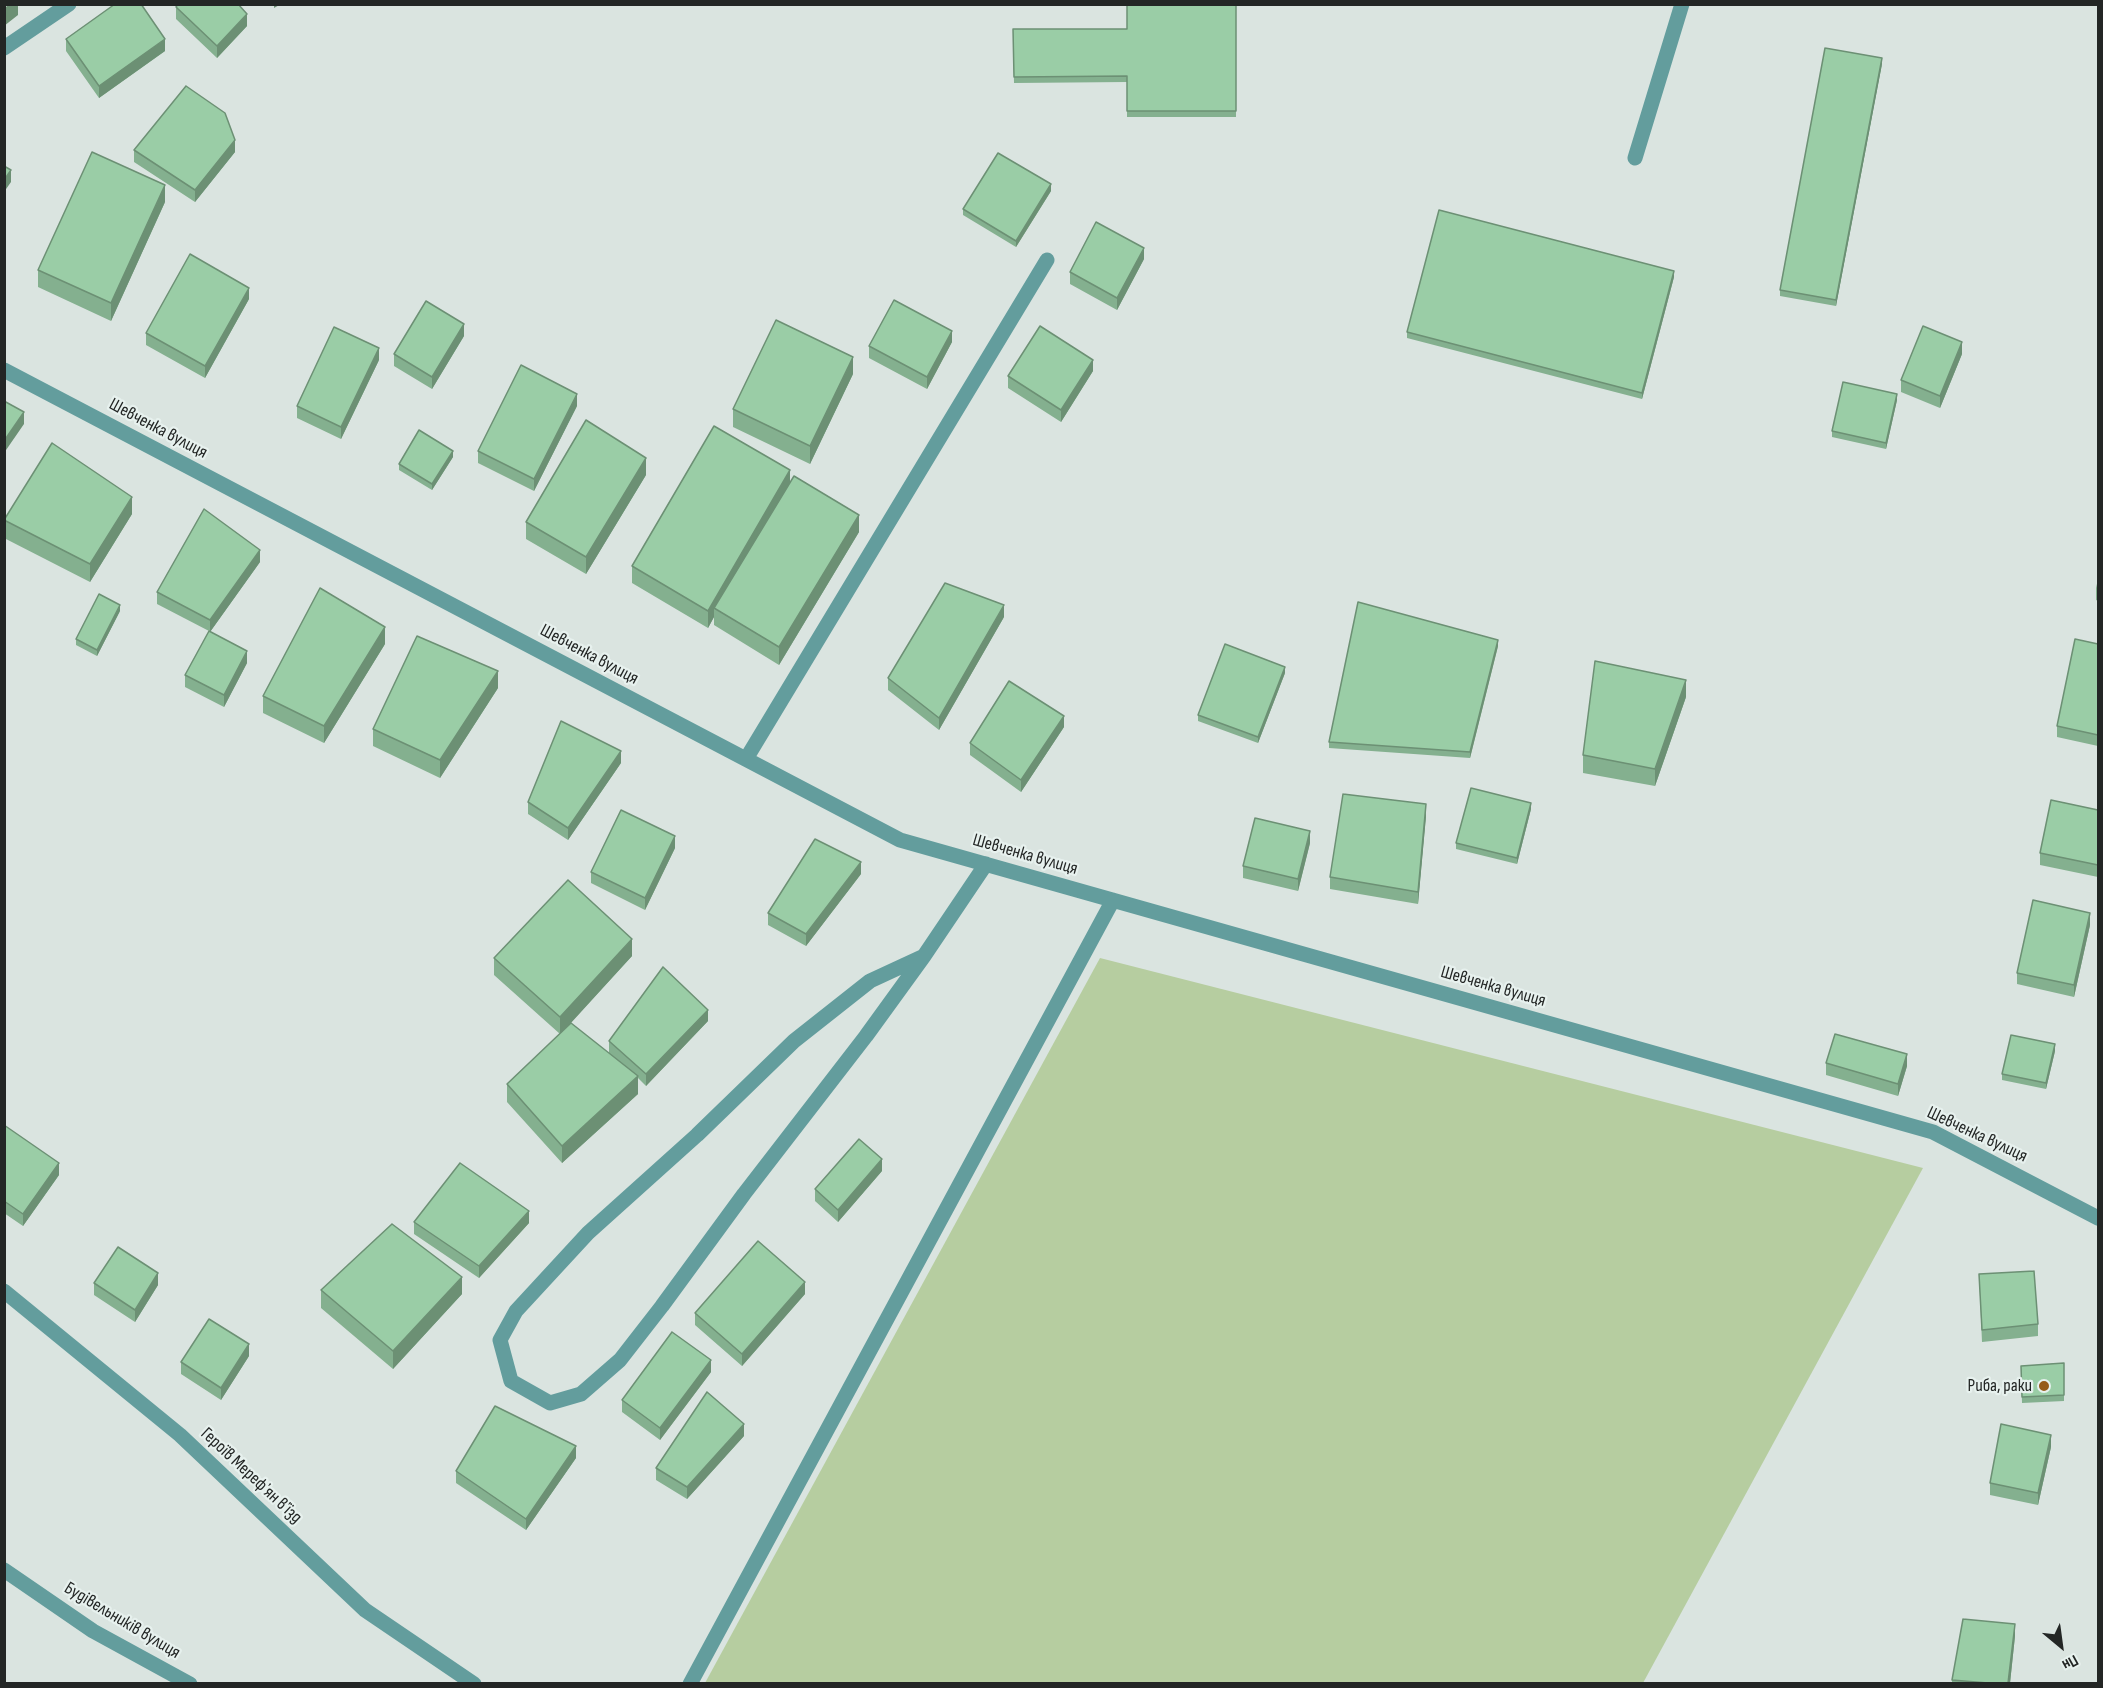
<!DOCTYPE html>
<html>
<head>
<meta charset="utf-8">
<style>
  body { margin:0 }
  #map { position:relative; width:2103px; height:1688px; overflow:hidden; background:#dae4e0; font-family:"Sofia Sans Condensed",sans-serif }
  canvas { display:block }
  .frame { position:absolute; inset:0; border:6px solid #232625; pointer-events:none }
  .north { position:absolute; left:2031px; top:1616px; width:60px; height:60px; -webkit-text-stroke:4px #e7f1ee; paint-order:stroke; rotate:151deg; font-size:16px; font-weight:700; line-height:24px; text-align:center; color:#232625 }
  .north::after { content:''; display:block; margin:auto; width:21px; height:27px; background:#232625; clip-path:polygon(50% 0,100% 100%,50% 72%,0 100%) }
</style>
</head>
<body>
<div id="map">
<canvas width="2103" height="1688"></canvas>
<div class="frame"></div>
<div class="north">Пн</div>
</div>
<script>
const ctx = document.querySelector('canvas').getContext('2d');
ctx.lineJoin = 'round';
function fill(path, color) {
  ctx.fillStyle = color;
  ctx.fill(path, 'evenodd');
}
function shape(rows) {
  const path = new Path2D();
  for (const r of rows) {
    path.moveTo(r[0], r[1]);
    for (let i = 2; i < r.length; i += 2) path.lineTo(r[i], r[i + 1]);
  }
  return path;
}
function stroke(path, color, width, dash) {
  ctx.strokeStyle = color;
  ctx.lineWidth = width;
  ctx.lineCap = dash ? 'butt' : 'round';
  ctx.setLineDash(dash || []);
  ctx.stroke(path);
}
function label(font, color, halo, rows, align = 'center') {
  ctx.font = font + ' "Sofia Sans Condensed",sans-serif';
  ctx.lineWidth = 4.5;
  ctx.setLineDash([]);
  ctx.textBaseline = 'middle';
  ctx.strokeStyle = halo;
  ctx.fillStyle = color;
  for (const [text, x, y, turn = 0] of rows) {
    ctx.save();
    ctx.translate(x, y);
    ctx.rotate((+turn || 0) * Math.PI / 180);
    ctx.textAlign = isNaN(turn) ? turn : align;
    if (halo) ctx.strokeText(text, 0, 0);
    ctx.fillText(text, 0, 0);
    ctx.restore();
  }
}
fill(shape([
  [1100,958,1923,1168,1643,1683,705,1683]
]), '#b6cda0');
stroke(shape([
  [4,48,69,4],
  [1635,158,1682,4],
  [4,370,900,840,1933,1132,2098,1218],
  [746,759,1047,260],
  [924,956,870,981,794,1041,697,1135,588,1233,516,1311,500,1340,511,1381,550,1403,581,1394,620,1360,662,1306,744,1194,866,1036,924,956,986,864],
  [4,1291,180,1435,365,1610,474,1684],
  [4,1570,93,1631,190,1684],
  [690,1684,1113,900]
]), '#639d9d', 15);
fill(shape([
  [1236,4,1236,117,1127,117,1127,82,1014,83,1013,29,1127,29],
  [176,7,247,26,217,58,176,19],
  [66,39,165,51,99,98,66,51],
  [1882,64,1836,306,1780,296,1780,290],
  [134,150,235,152,195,202,134,162],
  [1051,191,1016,247,963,215,963,209],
  [165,202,111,321,38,287,38,270],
  [1144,259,1117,310,1070,284,1070,272],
  [1674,277,1642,399,1407,338,1407,332],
  [249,299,205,378,146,345,146,333],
  [464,336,432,389,394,366,394,354],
  [952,342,927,389,869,358,869,346],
  [1962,354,1940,408,1901,392,1901,380],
  [379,360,341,439,297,418,297,406],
  [1093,371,1061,422,1008,388,1008,376],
  [853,374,810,464,733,427,733,409],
  [1897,400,1886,449,1832,437,1832,431],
  [577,406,534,491,478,463,478,451],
  [453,457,432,490,399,470,399,464],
  [646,475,586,574,526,539,526,522],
  [790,482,859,532,779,665,714,625,714,617,708,628,632,583,632,566],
  [132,514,90,582,4,538,4,520],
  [260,562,210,632,247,663,224,707,185,687,185,675,209,631,157,604,157,592],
  [2098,579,2098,601,2096,600,2096,588],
  [120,611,97,656,76,645,76,639],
  [1004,617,939,730,888,690,888,678],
  [385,644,324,743,263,713,263,696],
  [2098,644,2098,746,2057,737,2057,726],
  [1498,646,1470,758,1329,748,1329,742],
  [1285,673,1258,743,1198,721,1198,715],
  [498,688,440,778,373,746,373,729],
  [1686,697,1655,786,1583,773,1583,755],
  [1064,727,1021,792,970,755,970,743],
  [621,763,568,840,528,814,528,802],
  [1531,809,1517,864,1456,849,1456,843],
  [2098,810,2098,877,2040,865,2040,853],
  [1426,816,1418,904,1330,889,1330,877],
  [1310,843,1298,891,1243,878,1243,866],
  [675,848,645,910,591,883,591,872],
  [861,874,806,946,768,925,768,913],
  [2090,925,2074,997,2017,984,2017,973],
  [632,956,563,1031,609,1053,609,1041,708,1021,646,1086,638,1078,638,1094,562,1163,507,1102,507,1084,560,1034,494,975,494,958],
  [2055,1051,2046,1089,2002,1080,2002,1074],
  [1826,1063,1907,1066,1898,1096,1826,1075],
  [4,1125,59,1175,23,1226,4,1213],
  [882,1171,838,1222,815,1201,815,1189],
  [414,1222,529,1223,479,1278,414,1234],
  [1979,1274,2038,1324,2038,1336,1982,1342],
  [94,1283,158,1285,135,1322,94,1295],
  [321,1290,462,1294,393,1369,321,1308],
  [805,1294,742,1366,695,1325,695,1313],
  [249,1356,221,1400,181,1374,181,1362],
  [2064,1363,2064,1401,2022,1403,2021,1366],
  [711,1372,660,1440,622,1412,622,1400],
  [744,1436,687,1499,656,1480,656,1468],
  [2051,1447,2038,1505,1990,1495,1990,1483],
  [576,1458,526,1530,456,1483,456,1471],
  [2015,1636,2010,1683,1952,1683,1952,1680]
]), '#84b08f');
fill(shape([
  [9,4,18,4,18,15,4,26,4,9],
  [274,4,281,4,274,8],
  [247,14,247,26,217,58,217,46],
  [165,39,165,51,99,98,99,86],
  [1882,58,1882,64,1836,306,1836,300],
  [235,140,235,152,195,202,195,190],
  [11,170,11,182,4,192,4,180],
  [1051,184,1051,191,1016,247,1016,241],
  [165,185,165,202,111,321,111,303],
  [1144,248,1144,259,1117,310,1117,298],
  [1674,271,1674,277,1642,399,1642,393],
  [249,288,249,299,205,378,205,366],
  [464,324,464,336,432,389,432,377],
  [952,331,952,342,927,389,927,377],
  [1962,342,1962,354,1940,408,1940,396],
  [379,348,379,360,341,439,341,427],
  [853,357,853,374,810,464,810,446],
  [1093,360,1093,371,1061,422,1061,410],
  [577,394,577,406,534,491,534,479],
  [1897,394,1897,400,1886,449,1886,443],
  [24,412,24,424,4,453,4,441],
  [453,451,453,457,432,490,432,484],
  [646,458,646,475,586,574,586,557],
  [790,470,790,488,714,608,714,617,708,628,708,611],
  [132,497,132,514,90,582,90,564],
  [859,515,859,532,779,665,779,647],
  [260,550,260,562,210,632,210,620],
  [120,605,120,611,97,656,97,650],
  [1004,605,1004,617,939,730,939,718],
  [385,627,385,644,324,743,324,726],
  [1498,640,1498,646,1470,758,1470,752],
  [247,651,247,663,224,707,224,695],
  [1285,667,1285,673,1258,743,1258,737],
  [498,671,498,688,440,778,440,760],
  [1686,680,1686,697,1655,786,1655,769],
  [1064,716,1064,727,1021,792,1021,780],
  [621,751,621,763,568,840,568,828],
  [1531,803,1531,809,1517,864,1517,858],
  [1426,804,1426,816,1418,904,1418,892],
  [1310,831,1310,843,1298,891,1298,879],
  [675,836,675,848,645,910,645,898],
  [861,862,861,874,806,946,806,934],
  [2090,913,2090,925,2074,997,2074,985],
  [632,939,632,956,560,1035,560,1017],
  [708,1010,708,1021,646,1086,646,1074],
  [2055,1044,2055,1051,2046,1089,2046,1083],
  [1907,1054,1907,1066,1898,1096,1898,1084],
  [638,1076,638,1094,562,1163,562,1146],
  [882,1159,882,1171,838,1222,838,1210],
  [59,1163,59,1175,23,1226,23,1214],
  [529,1211,529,1223,479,1278,479,1266],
  [158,1273,158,1285,135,1322,135,1310],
  [462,1277,462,1294,393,1369,393,1351],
  [805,1282,805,1294,742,1366,742,1354],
  [249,1344,249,1356,221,1400,221,1388],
  [711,1360,711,1372,660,1440,660,1428],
  [744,1424,744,1436,687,1499,687,1487],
  [2051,1435,2051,1447,2038,1505,2038,1493],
  [576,1446,576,1458,526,1530,526,1519],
  [2015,1624,2015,1636,2010,1683,2008,1683]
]), '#6c9074');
const building = shape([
  [115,4,141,4,165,39,99,86,66,39,115,4],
  [178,4,238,4,247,14,217,46,176,7,178,4],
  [1127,4,1236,4,1236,111,1127,111,1127,76,1014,77,1013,29,1127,29,1127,4],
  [1825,48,1882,58,1836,300,1780,290,1825,48],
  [186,86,225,113,235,140,195,190,134,150,186,86],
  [92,152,165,185,111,303,38,270,92,152],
  [998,153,1051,184,1016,241,963,209,998,153],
  [4,166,11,170,4,180,4,166],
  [1439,210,1674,271,1642,393,1407,332,1439,210],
  [1096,222,1144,248,1117,298,1070,272,1096,222],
  [190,254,249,288,205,366,146,333,190,254],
  [894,300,952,331,927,377,869,346,894,300],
  [426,301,464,324,432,377,394,354,426,301],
  [776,320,853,357,810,446,733,409,776,320],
  [1040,326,1093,360,1061,410,1008,376,1040,326],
  [1923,326,1962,342,1940,396,1901,380,1923,326],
  [334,327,379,348,341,427,297,406,334,327],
  [521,365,577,394,534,479,478,451,521,365],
  [1843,382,1897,394,1886,443,1832,431,1843,382],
  [4,401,24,412,4,441,4,401],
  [586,420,646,458,586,557,526,522,586,420],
  [714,426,790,470,708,611,632,566,714,426],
  [419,430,453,451,432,484,399,464,419,430],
  [52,443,132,497,90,564,4,520,52,443],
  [794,476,859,515,779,647,714,608,794,476],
  [204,509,260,550,210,620,157,592,204,509],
  [945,583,1004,605,939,718,888,678,945,583],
  [320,588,385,627,324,726,263,696,320,588],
  [99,594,120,605,97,650,76,639,99,594],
  [1358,602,1498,640,1470,752,1329,742,1358,602],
  [209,631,247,651,224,695,185,675,209,631],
  [417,636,498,671,440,760,373,729,417,636],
  [2075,639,2098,644,2098,735,2057,726,2075,639],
  [1225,644,1285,667,1258,737,1198,715,1225,644],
  [1595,661,1686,680,1655,769,1583,755,1595,661],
  [1009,681,1064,716,1021,780,970,743,1009,681],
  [561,721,621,751,568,828,528,802,561,721],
  [1471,788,1531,803,1517,858,1456,843,1471,788],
  [1343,794,1426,804,1418,892,1330,877,1343,794],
  [2051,800,2098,810,2098,865,2040,853,2051,800],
  [621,810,675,836,645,898,591,872,621,810],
  [1255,818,1310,831,1298,879,1243,866,1255,818],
  [815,839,861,862,806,934,768,913,815,839],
  [568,880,632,939,560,1017,494,958,568,880],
  [2033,900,2090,913,2074,985,2017,973,2033,900],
  [663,967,708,1010,646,1074,609,1041,663,967],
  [571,1023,638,1076,562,1146,507,1084,571,1023],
  [1835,1034,1907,1054,1898,1084,1826,1063,1835,1034],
  [2011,1035,2055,1044,2046,1083,2002,1074,2011,1035],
  [4,1125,59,1163,23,1214,4,1201,4,1125],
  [859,1139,882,1159,838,1210,815,1189,859,1139],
  [460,1163,529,1211,479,1266,414,1222,460,1163],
  [392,1224,462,1277,393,1351,321,1290,392,1224],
  [758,1241,805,1282,742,1354,695,1313,758,1241],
  [118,1247,158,1273,135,1310,94,1283,118,1247],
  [2034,1271,2038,1324,1982,1330,1979,1274,2034,1271],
  [209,1319,249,1344,221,1388,181,1362,209,1319],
  [672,1332,711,1360,660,1428,622,1400,672,1332],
  [2064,1363,2064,1395,2022,1397,2021,1366,2064,1363],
  [707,1392,744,1424,687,1487,656,1468,707,1392],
  [495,1406,576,1446,526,1519,456,1471,495,1406],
  [2001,1424,2051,1435,2038,1493,1990,1483,2001,1424],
  [1963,1619,2015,1624,2008,1683,1988,1683,1952,1680,1963,1619]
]);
fill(building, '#9acda6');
stroke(building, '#6c9074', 1.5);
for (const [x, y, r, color] of [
  [2044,1386,6,"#965c1a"]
]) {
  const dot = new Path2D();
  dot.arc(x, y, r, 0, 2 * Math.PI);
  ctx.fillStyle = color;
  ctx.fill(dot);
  stroke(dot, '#e7f1ee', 2);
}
label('18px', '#232625', '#e7f1ee', [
  ["Шевченка вулиця",158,429,28],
  ["Шевченка вулиця",589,655,28],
  ["Шевченка вулиця",1025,855,16],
  ["Шевченка вулиця",1493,987,16],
  ["Шевченка вулиця",1977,1135,25],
  ["Героїв Мерефʼян вʼїзд",251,1476,43],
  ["Будівельників вулиця",122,1621,31]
]);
label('18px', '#232625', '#e7f1ee', [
  ["Риба, раки",2032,1386]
], 'right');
</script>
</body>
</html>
